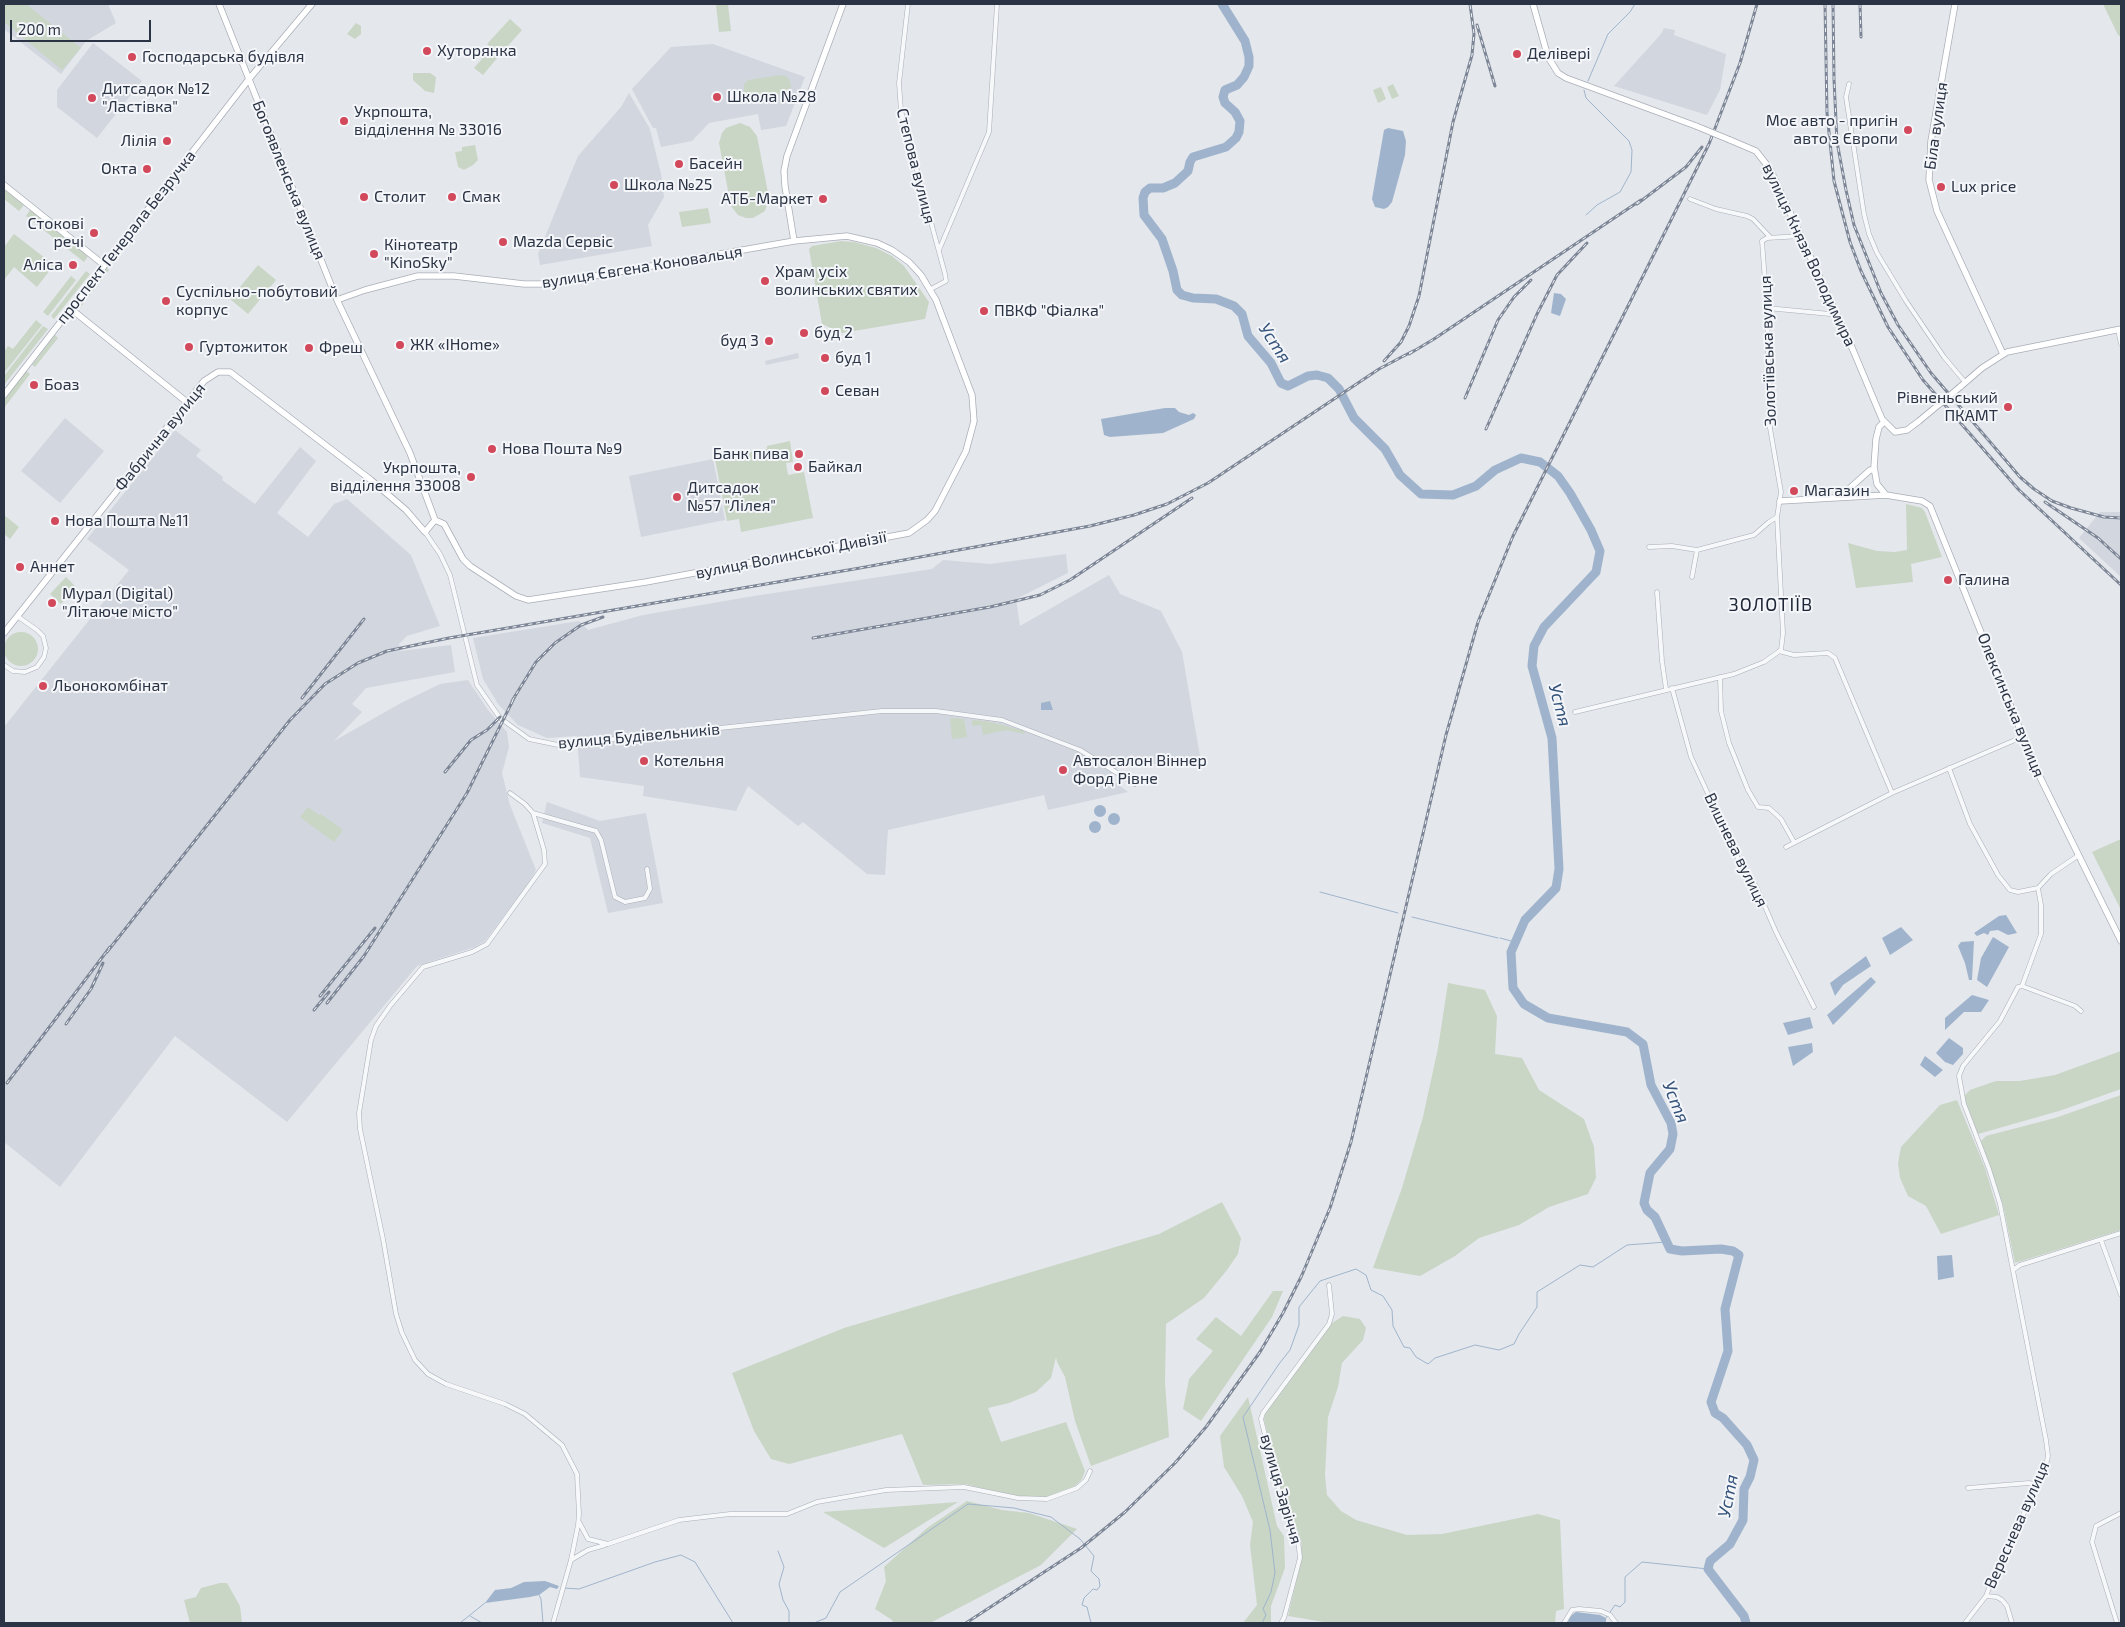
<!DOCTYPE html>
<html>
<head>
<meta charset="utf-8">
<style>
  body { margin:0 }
  #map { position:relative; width:2125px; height:1627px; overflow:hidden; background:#e4e7ec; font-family:"Exo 2",sans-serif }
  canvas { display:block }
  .frame { position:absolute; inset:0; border:5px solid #2b3445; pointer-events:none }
  .scale { position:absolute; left:10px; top:20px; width:141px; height:22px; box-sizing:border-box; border:2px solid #2b3445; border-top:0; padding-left:6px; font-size:15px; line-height:18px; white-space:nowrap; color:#2b3445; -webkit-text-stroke:4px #f4f6f9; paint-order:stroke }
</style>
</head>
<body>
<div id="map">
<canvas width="2125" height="1627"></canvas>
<div class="frame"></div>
<div class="scale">200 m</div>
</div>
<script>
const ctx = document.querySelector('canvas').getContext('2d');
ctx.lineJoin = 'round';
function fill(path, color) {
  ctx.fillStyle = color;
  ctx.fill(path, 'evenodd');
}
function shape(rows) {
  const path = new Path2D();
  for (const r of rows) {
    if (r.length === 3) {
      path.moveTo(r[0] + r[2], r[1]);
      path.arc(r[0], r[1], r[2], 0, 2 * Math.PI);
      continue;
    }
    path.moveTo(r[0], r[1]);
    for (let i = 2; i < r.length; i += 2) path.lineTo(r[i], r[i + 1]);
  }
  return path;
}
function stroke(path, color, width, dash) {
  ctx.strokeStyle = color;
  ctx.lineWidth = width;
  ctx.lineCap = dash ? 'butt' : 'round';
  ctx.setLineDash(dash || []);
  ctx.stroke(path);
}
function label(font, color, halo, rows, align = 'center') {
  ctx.font = font + ' "Exo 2",sans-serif';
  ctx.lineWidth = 4;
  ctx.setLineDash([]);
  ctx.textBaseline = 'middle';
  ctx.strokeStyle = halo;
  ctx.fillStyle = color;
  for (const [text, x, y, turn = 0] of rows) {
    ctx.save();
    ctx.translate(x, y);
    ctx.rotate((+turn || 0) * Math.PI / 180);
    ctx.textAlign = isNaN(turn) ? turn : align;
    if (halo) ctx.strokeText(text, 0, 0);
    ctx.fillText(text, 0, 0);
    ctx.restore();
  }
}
fill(shape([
  [4,4,108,4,116,23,86,41,61,74,4,29],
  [1664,28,1675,30,1674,35,1726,54,1720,90,1707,115,1614,86,1661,34],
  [93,43,142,81,97,138,57,107,57,90],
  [713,44,805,77,786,126,761,130,758,114,709,123,692,141,661,147,656,128,653,128,632,89,671,47],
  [629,93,650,129,661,174,664,197,648,225,652,246,540,265,538,254,578,156,621,107],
  [798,353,799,358,766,365,765,361],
  [65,418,104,451,60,503,21,471],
  [175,430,201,450,196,456,223,477,222,480,255,504,300,447,316,461,277,513,308,537,334,504,347,499,411,555,440,626,407,636,399,644,400,651,451,645,455,672,366,688,352,704,362,712,334,741,401,703,440,684,468,680,488,710,507,732,509,747,502,773,510,805,536,870,530,881,485,941,475,947,417,966,287,1122,175,1036,60,1187,4,1142,4,727,129,570,87,539],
  [713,459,725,520,641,537,629,476],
  [2100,512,2121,512,2121,577,2079,538],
  [1066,554,1068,573,1016,599,1020,626,1109,575,1120,594,1161,611,1182,652,1200,756,1136,767,1132,754,1108,777,1128,792,1048,810,1044,795,888,830,885,875,867,874,803,822,798,826,748,786,736,811,643,796,644,786,580,777,577,736,547,738,518,725,498,704,483,679,473,638,579,621,588,630,643,615,754,596,932,569,943,560,990,564],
  [547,802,600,821,646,813,663,903,608,913,590,838,542,823]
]), '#d2d6de');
fill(shape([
  [4,4,26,4,81,48,62,70,4,22],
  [716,4,728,4,731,31,719,32],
  [2103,4,2121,4,2121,37,2118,35],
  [510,19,522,30,500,55,487,44],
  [356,23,361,26,361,34,355,39,347,34],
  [485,46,498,57,483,75,474,68,482,59,477,55],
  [413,73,430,73,436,77,434,93,425,91,413,80],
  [781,75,786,76,790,81,791,87,786,93,752,99,744,93,744,85,748,80],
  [1393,84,1399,96,1392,99,1387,87],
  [1381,87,1386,99,1378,103,1373,90],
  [740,123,750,127,757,136,769,198,765,211,753,218,746,218,738,215,731,206,719,143,722,133,726,128],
  [475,145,478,160,473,165,464,170,458,167,455,152,462,151,462,147],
  [4,189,24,205,19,211,4,199],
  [708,208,711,223,682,227,679,212],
  [30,210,88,256,84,262,26,216],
  [14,234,54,265,37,287,14,267,4,280,4,247],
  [841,241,854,242,876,248,892,256,904,266,929,302,925,319,842,333,822,324,809,249,812,246],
  [258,265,276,280,248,314,230,299],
  [106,267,109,270,80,308,77,305],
  [86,271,90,274,54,319,51,316],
  [71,276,76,280,48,316,43,312],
  [36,320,42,325,4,373,4,352,8,346,13,349],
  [43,326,48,329,4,385,4,376],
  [55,335,58,338,35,367,32,365],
  [26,371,30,374,4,408,4,400],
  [790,441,793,462,786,463,788,475,804,472,813,518,741,532,739,519,727,521,715,459,767,449,767,446],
  [1906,504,1922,508,1925,512,1942,557,1911,564,1913,582,1856,588,1848,543,1877,551,1895,552,1907,550],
  [4,515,19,527,10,539,4,534],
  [66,577,76,587,61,604,50,594],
  [21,649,17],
  [952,718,964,719,967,737,952,739,950,719],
  [975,720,991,722,1024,731,1025,734,1006,730,983,735,981,725,974,726,972,725,972,721],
  [308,807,319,815,321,814,343,830,334,842,300,817],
  [2121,839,2121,910,2092,852],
  [1448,983,1485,990,1497,1016,1495,1054,1522,1058,1539,1090,1584,1119,1594,1147,1596,1178,1588,1194,1549,1207,1519,1225,1479,1238,1455,1256,1420,1276,1373,1268,1402,1188,1423,1117,1438,1048],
  [2121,1051,2121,1089,2059,1111,1978,1134,1965,1100,1965,1095,1970,1090,1996,1081,2020,1081,2055,1075],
  [2121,1095,2121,1230,2015,1263,2003,1205,1981,1141,1986,1136,2055,1118],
  [1957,1100,1985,1168,1999,1215,1941,1234,1926,1206,1908,1196,1900,1178,1898,1163,1901,1147,1924,1122,1940,1105],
  [1222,1202,1241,1238,1238,1254,1227,1270,1204,1298,1166,1324,1165,1383,1169,1437,1091,1466,1075,1421,1065,1377,1057,1362,1056,1357,1051,1378,1036,1392,1009,1403,988,1408,1001,1442,1066,1422,1085,1471,1082,1479,1075,1486,1046,1497,1018,1497,965,1484,923,1485,902,1434,789,1464,771,1459,754,1431,732,1373,844,1328,1159,1234],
  [1273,1291,1283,1291,1272,1317,1201,1421,1183,1409,1189,1379,1213,1351,1196,1339,1216,1317,1241,1336],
  [1343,1316,1360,1319,1366,1328,1363,1340,1342,1363,1338,1387,1328,1417,1325,1475,1327,1495,1341,1511,1356,1520,1407,1535,1442,1534,1538,1514,1560,1520,1564,1609,1556,1611,1555,1623,1330,1623,1288,1616,1302,1558,1301,1540,1282,1494,1264,1419,1265,1414,1332,1323],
  [1248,1397,1277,1526,1284,1536,1285,1568,1271,1606,1271,1623,1243,1623,1257,1605,1250,1545,1253,1522,1242,1496,1224,1467,1220,1436],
  [967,1501,1002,1510,1029,1513,1077,1529,1041,1565,930,1623,894,1623,892,1620,875,1609,886,1581,884,1567,927,1528],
  [958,1502,884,1548,823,1512],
  [220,1583,227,1583,240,1606,242,1623,190,1623,184,1600,196,1597,201,1588]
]), '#c9d6c5');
fill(shape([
  [1388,128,1403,131,1406,141,1405,155,1392,202,1388,207,1384,209,1375,207,1372,199,1384,130],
  [1554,293,1561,294,1566,299,1560,316,1551,313],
  [1165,408,1175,408,1179,412,1189,415,1193,413,1196,415,1194,419,1163,433,1110,437,1104,435,1101,419],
  [1050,701,1053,710,1041,710,1041,703],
  [1100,811,6],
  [1114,819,6],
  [1095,827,6],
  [2006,915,2017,933,2008,935,1998,930,1990,931,1988,935,1984,933,1977,936,1974,933,1999,916],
  [1901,927,1913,940,1890,955,1882,938],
  [1993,937,2009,947,1987,987,1977,980,1981,958],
  [1974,941,1972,980,1969,980,1965,963,1958,946,1961,942],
  [1866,956,1871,966,1843,985,1835,996,1830,983],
  [1871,977,1876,982,1833,1025,1827,1015],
  [1972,995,1989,1000,1981,1012,1964,1012,1945,1030,1945,1018],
  [1810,1017,1813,1028,1788,1035,1783,1023],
  [1949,1038,1963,1048,1963,1054,1953,1065,1945,1062,1936,1053],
  [1812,1043,1813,1052,1793,1066,1788,1047],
  [1925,1056,1943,1070,1935,1077,1920,1065],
  [1952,1255,1954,1277,1938,1280,1937,1256],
  [545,1581,559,1586,557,1589,550,1587,539,1595,530,1597,485,1603,495,1590,511,1588,524,1582],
  [1576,1612,1600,1615,1606,1618,1606,1623,1568,1623,1569,1617]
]), '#9fb4cc');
stroke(shape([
  [1588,81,1608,34,1630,12,1635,4],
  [1584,90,1586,98,1629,141,1632,150,1631,172,1620,192,1597,205,1586,215],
  [1320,892,1398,913],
  [1412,917,1498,938],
  [1500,938,1515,942],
  [778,1551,784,1567,779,1584,783,1600,789,1611,789,1623],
  [564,1588,579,1589,655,1562,681,1555,695,1562,733,1623],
  [539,1595,541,1599,543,1623],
  [470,1616,482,1623],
  [1606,1618,1615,1605,1620,1607,1625,1602,1625,1577,1642,1562,1708,1569],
  [460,1623,485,1603],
  [814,1623,826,1618,840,1592,968,1504,1014,1508,1051,1517,1080,1539,1094,1556,1091,1571,1099,1579,1100,1586,1097,1590,1093,1589,1084,1598,1082,1605,1087,1607,1091,1623],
  [1262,1623,1266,1615,1263,1609,1271,1592,1275,1573,1270,1530,1243,1417,1279,1364,1290,1350,1299,1325,1299,1307,1320,1281,1356,1269,1366,1275,1371,1290,1383,1296,1392,1310,1393,1326,1404,1347,1410,1348,1416,1357,1428,1364,1435,1358,1475,1345,1499,1350,1514,1344,1519,1334,1537,1307,1537,1292,1580,1265,1593,1267,1627,1245,1666,1242]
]), '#9fb4cc', 1);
stroke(shape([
  [1222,4,1245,41,1249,57,1249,66,1244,77,1237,85,1225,90,1223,97,1225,103,1235,112,1240,121,1239,132,1236,138,1226,147,1193,157,1190,162,1188,171,1175,183,1163,188,1150,188,1145,192,1143,198,1144,215,1162,239,1173,271,1177,290,1182,295,1193,298,1216,299,1234,306,1242,314,1248,336,1271,363,1281,383,1288,386,1308,376,1317,375,1328,378,1339,389,1354,418,1385,449,1400,475,1421,494,1453,495,1476,486,1495,470,1521,458,1540,462,1558,476,1570,493,1591,530,1600,551,1596,572,1544,627,1534,646,1532,666,1552,738,1559,869,1556,888,1525,920,1511,952,1513,988,1524,1004,1548,1018,1627,1032,1643,1044,1651,1085,1671,1123,1673,1134,1670,1149,1650,1173,1644,1203,1647,1210,1655,1217,1670,1249,1682,1251,1721,1249,1733,1251,1739,1255,1725,1309,1728,1351,1711,1402,1715,1413,1723,1418,1747,1445,1754,1460,1750,1477,1744,1489,1743,1520,1730,1544,1710,1561,1708,1569,1744,1616,1746,1623]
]), '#9fb4cc', 9);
const street = shape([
  [908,4,899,83,901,111,945,274,946,281,931,289],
  [1849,84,1846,97,1864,214,1869,234,1877,253,1906,301,1944,357,1965,382],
  [1690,199,1716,209,1747,216,1753,219,1770,237],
  [939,250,989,132,997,4],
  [1767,308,1830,314,1835,312],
  [2118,330,2121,344],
  [425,532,440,554,450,575,477,685,500,718,529,739,558,745,882,711,936,711,1002,720,1080,750,1135,784],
  [1649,547,1672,546,1697,550,1754,535,1769,522,1777,517],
  [1692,577,1697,550],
  [1657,592,1662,661,1666,689],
  [1779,651,1794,655,1828,653,1835,658,1892,793],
  [4,665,13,671,25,672,37,667,44,657,46,648,43,636,37,630,17,616],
  [1720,677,1721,711,1729,743,1748,790,1758,807,1769,808,1781,819,1794,842],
  [1672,688,1691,757,1745,874,1756,886,1776,932,1814,1007],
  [1575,712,1734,674,1764,662,1781,650,1783,633,1777,517,1781,492,1770,428,1767,308,1762,241,1767,238,1801,236],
  [1949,768,1970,824,1998,875,2010,890,2018,892,2038,888,2051,874,2079,855],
  [510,793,525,804,533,813,544,850,545,864,487,944,472,952,423,967,390,1006,376,1026,371,1040,359,1113,360,1129,383,1239,396,1314,402,1333,415,1360,428,1374,446,1384,505,1404,525,1414,562,1445,577,1474,579,1514,578,1525,571,1560,553,1623],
  [533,813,596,831,601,840,615,897,625,902,645,898,650,889,647,869],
  [1786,847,1892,793,2022,737],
  [2022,986,2041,934,2041,905,2038,888],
  [2022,986,2075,1006,2081,1011],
  [2101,1240,2121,1295],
  [2013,1270,2020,1265,2121,1233],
  [1968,1488,2029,1483,2037,1485],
  [579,1522,588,1539,608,1544,679,1520,730,1514,787,1514,817,1502,886,1490,964,1487,1018,1498,1047,1499,1077,1488,1086,1480,1090,1471],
  [571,1560,588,1550,605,1545],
  [1986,1596,1997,1597,2002,1600,2007,1606,2012,1623],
  [1281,1623,1284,1618,1300,1558,1298,1540,1280,1495,1261,1419,1263,1413,1329,1324,1332,1314,1329,1285],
  [1564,1623,1572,1610,1579,1609,1601,1611,1610,1615,1616,1623],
  [1965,1623,1986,1596,1996,1570,2045,1470,2048,1456,2046,1440,2000,1204,1989,1169,1964,1104,1959,1076,1963,1066,2000,1021,2018,987,2022,986],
  [2117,1623,2092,1542,2096,1526,2121,1513]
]);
const secondary = shape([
  [219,4,337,300,410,453,435,520],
  [1533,4,1548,57,1558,73,1566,78,1696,126],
  [1955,4,1931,141,1929,180,1937,211,2003,354],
  [1730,140,1756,151,1770,169,1853,350,1882,419,1895,432,1907,430,1919,421],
  [4,185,104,265],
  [794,241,785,186,784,171,787,156,843,4],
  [337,300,365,290,418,276,454,276,524,284,549,284,794,241,847,236,877,243,892,250,909,262,921,275,936,300,972,395,974,421,966,451,935,511,927,520,909,533,646,582,528,600,516,596,470,566,463,559,444,524,435,520],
  [71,309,188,403],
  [1960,387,1982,368,2007,352,2121,329],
  [4,395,249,79,312,4],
  [1884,422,1879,427,1876,439,1874,467,1877,484,1886,495,1922,501,1930,506,2036,769,2121,941],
  [1841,496,1870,470,1874,470],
  [1780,501,1886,495],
  [4,633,204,381,218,372,230,372,371,480,406,510,425,532,435,520]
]);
stroke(street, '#a9aeb7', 5);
stroke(secondary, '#a9aeb7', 7);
stroke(street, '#f7f8fa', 4);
stroke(secondary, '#fff', 5.5);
const rail = shape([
  [1825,4,1827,113,1834,181,1850,242,1861,271,1888,327,1923,380,2019,490,2121,585],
  [1833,4,1834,79,1837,142,1846,190,1854,225,1881,293,1898,325,1931,373,1949,394],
  [1860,4,1861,37],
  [1477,25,1495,86],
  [1637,204,1686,167,1702,147],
  [1409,354,1434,339,1641,200],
  [1384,361,1401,342,1409,326,1419,296,1453,122,1472,55,1474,34,1470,4],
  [1465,398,1498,320,1514,297,1531,280],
  [1955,401,2020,477,2034,489,2052,501,2071,508,2104,517,2121,518],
  [1486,429,1537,314,1557,275,1587,243],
  [2045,502,2098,538,2121,559],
  [813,638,990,607,1040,595,1070,580,1192,498],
  [302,698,364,619],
  [512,701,536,662,555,643,581,625,603,617],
  [445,772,471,740,487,730,500,717],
  [107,952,290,720,325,684,358,663,387,651,449,638,860,568,1090,526,1134,515,1167,504,1208,483,1379,369,1413,351],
  [320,996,375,928],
  [327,1003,364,956,467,793,515,696],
  [314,1010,329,992],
  [66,1024,91,989,103,963],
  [7,1083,110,947],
  [966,1623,1081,1548,1125,1512,1175,1463,1206,1427,1260,1352,1283,1313,1302,1275,1330,1208,1351,1142,1446,735,1478,622,1513,536,1709,144,1740,63,1757,4]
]);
stroke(rail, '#7d8696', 3);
stroke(rail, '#f4f6f9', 1, [4]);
const secondaryBridge = shape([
  [1696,126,1730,140],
  [1919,421,1960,387]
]);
stroke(secondaryBridge, '#a9aeb7', 7, []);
stroke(secondaryBridge, '#fff', 5.5);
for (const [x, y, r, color] of [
  [427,51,5,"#d1495b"],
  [1517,54,5,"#d1495b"],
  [132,57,5,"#d1495b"],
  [717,97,5,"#d1495b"],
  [92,98,5,"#d1495b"],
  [344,121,5,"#d1495b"],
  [1908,130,5,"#d1495b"],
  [167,141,5,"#d1495b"],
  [679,164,5,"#d1495b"],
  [147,169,5,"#d1495b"],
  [614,185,5,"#d1495b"],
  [1941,187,5,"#d1495b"],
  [364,197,5,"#d1495b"],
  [452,197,5,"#d1495b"],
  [823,199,5,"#d1495b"],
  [94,233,5,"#d1495b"],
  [503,242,5,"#d1495b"],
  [374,254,5,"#d1495b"],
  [73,265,5,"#d1495b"],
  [765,281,5,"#d1495b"],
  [166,301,5,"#d1495b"],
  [984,311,5,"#d1495b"],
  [804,333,5,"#d1495b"],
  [769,341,5,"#d1495b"],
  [400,345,5,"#d1495b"],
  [189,347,5,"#d1495b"],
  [309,348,5,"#d1495b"],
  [825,358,5,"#d1495b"],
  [34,385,5,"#d1495b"],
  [825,391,5,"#d1495b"],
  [2008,407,5,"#d1495b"],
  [492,449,5,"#d1495b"],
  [799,454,5,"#d1495b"],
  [798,467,5,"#d1495b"],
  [471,477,5,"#d1495b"],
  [1794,491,5,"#d1495b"],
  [677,497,5,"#d1495b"],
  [55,521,5,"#d1495b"],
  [20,567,5,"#d1495b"],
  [1948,580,5,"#d1495b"],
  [52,603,5,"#d1495b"],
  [43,686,5,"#d1495b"],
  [644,761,5,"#d1495b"],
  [1063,770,5,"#d1495b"]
]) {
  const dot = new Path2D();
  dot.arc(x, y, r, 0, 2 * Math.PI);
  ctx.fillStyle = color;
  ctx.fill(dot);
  stroke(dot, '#f4f6f9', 2);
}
label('16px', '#2b3445', '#f4f6f9', [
  ["Хуторянка",437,51],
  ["Делівері",1527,54],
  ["Господарська будівля",142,57],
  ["Дитсадок №12",102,89],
  ["\"Ластівка\"",102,107],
  ["Школа №28",727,97],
  ["Укрпошта,",354,112],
  ["відділення № 33016",354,130],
  ["Моє авто - пригін",1898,121,"right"],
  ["авто з Європи",1898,139,"right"],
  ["Лілія",157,141,"right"],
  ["Басейн",689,164],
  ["Окта",137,169,"right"],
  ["Школа №25",624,185],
  ["Lux price",1951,187],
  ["Столит",374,197],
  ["Смак",462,197],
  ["АТБ-Маркет",813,199,"right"],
  ["Стокові",84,224,"right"],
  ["речі",84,242,"right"],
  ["Mazda Сервіс",513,242],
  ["Кінотеатр",384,245],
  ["\"KinoSky\"",384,263],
  ["Аліса",63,265,"right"],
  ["Храм усіх",775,272],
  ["волинських святих",775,290],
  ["Суспільно-побутовий",176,292],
  ["корпус",176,310],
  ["ПВКФ \"Фіалка\"",994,311],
  ["буд 2",814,333],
  ["буд 3",759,341,"right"],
  ["ЖК «IHome»",410,345],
  ["Гуртожиток",199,347],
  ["Фреш",319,348],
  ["буд 1",835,358],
  ["Боаз",44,385],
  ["Севан",835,391],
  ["Рівненьський",1998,398,"right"],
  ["ПКАМТ",1998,416,"right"],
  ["Нова Пошта №9",502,449],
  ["Банк пива",789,454,"right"],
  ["Байкал",808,467],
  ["Укрпошта,",461,468,"right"],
  ["відділення 33008",461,486,"right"],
  ["Дитсадок",687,488],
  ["№57 \"Лілея\"",687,506],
  ["Магазин",1804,491],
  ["Нова Пошта №11",65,521],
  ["Аннет",30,567],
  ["Галина",1958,580],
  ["Мурал (Digital)",62,594],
  ["\"Літаюче місто\"",62,612],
  ["Льонокомбінат",53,686],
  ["Котельня",654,761],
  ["Автосалон Віннер",1073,761],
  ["Форд Рівне",1073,779]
], 'left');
label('16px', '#2b3445', '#f4f6f9', [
  ["Біла вулиця",1936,126,-82],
  ["Степова вулиця",916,166,76],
  ["Богоявленська вулиця",289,180,68],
  ["проспект Генерала Безручка",126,237,-52],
  ["вулиця Князя Володимира",1809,255,65],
  ["вулиця Євгена Коновальця",642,267,-9],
  ["Золотіївська вулиця",1768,351,-92],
  ["Фабрична вулиця",160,437,-51],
  ["вулиця Волинської Дивізії",791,555,-11],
  ["Олексинська вулиця",2011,705,68],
  ["вулиця Будівельників",639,736,-5],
  ["Вишнева вулиця",1736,850,64],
  ["вулиця Заріччя",1281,1489,74],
  ["Вереснева вулиця",2017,1525,-66]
]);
label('italic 18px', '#34527a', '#f4f6f9', [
  ["Устя",1275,343,57],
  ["Устя",1560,705,75],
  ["Устя",1676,1102,68],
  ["Устя",1728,1496,-79]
]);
ctx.letterSpacing = '1px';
label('18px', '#1d2536', '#f4f6f9', [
  ["ЗОЛОТІЇВ",1771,605]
]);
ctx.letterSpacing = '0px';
</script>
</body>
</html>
